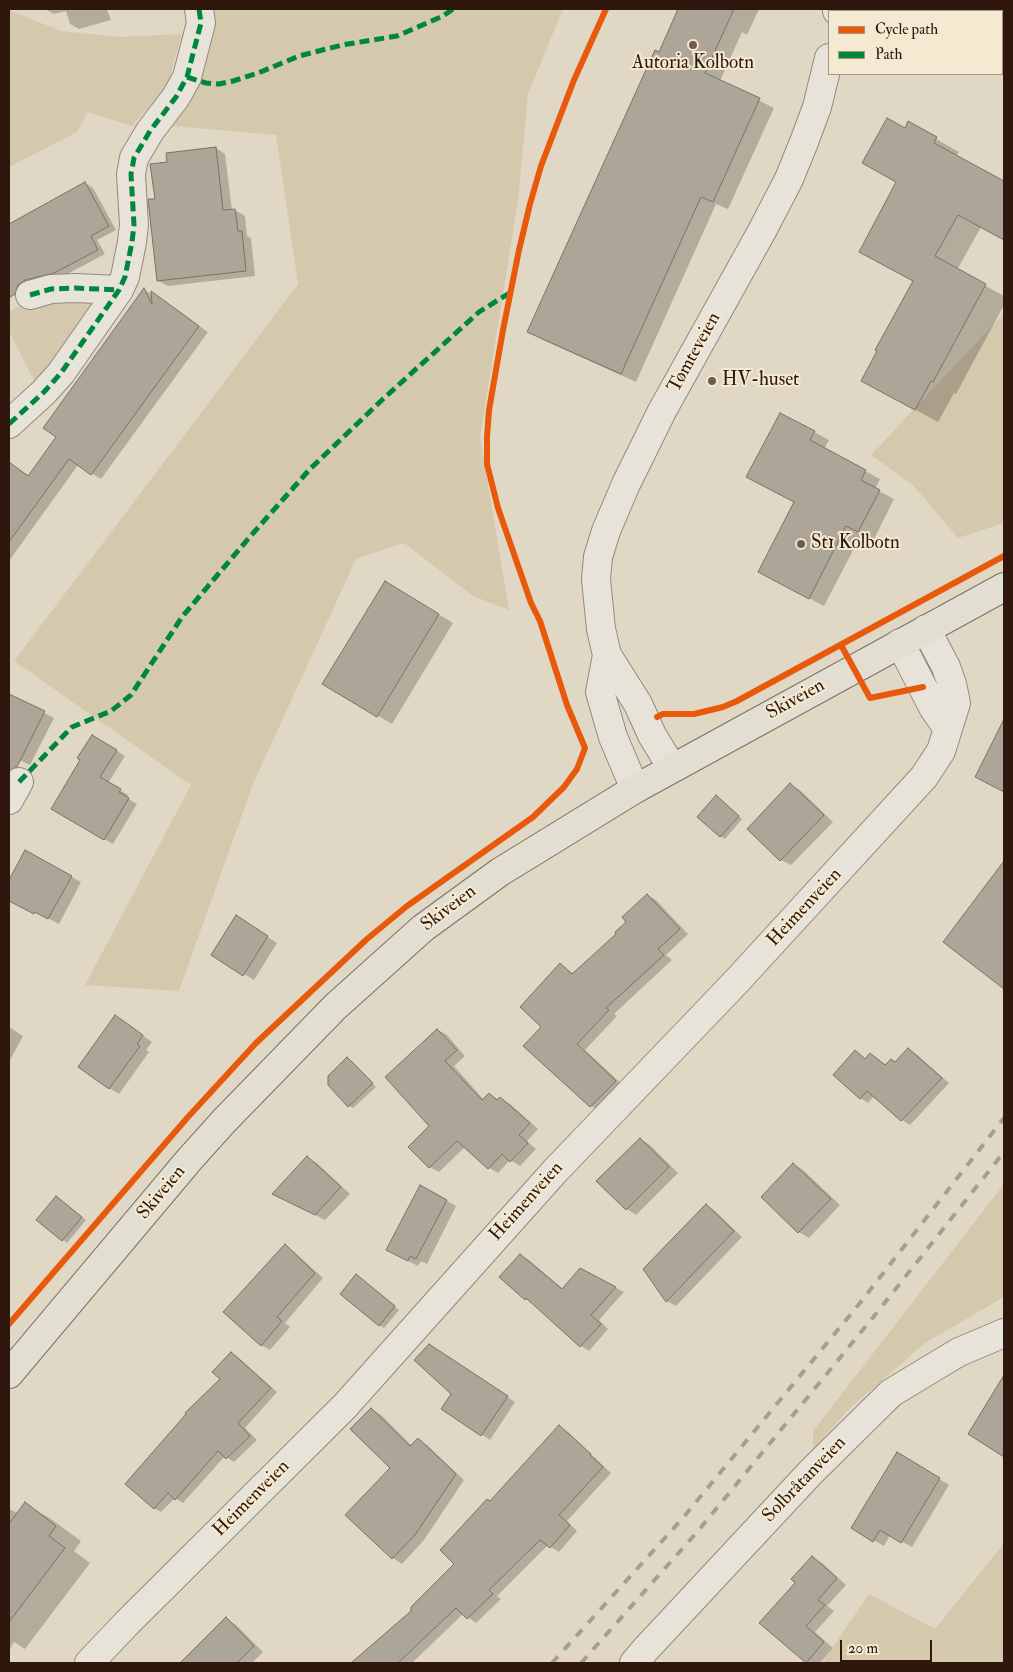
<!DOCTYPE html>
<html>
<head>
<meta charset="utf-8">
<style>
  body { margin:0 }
  #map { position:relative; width:1013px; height:1672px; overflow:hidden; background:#e0d8c4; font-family:"IM FELL Double Pica",serif }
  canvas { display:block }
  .frame { position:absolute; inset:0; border:10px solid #30170d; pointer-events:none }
  .legend { position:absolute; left:828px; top:10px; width:175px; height:65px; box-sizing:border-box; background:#f3ead1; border:1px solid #a59683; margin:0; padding:6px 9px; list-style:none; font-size:15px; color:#30170d }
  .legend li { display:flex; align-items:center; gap:10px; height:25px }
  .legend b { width:25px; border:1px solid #a59683 }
  .scale { position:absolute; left:840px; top:1640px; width:92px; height:22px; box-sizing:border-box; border:2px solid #30170d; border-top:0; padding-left:6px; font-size:15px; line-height:18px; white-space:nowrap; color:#30170d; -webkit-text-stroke:4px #f3ead1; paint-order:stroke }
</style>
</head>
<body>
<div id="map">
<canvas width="1013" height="1672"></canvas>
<div class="frame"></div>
<ul class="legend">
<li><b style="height:6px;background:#e8590c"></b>Cycle path</li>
<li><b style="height:6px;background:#00873e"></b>Path</li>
</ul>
<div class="scale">20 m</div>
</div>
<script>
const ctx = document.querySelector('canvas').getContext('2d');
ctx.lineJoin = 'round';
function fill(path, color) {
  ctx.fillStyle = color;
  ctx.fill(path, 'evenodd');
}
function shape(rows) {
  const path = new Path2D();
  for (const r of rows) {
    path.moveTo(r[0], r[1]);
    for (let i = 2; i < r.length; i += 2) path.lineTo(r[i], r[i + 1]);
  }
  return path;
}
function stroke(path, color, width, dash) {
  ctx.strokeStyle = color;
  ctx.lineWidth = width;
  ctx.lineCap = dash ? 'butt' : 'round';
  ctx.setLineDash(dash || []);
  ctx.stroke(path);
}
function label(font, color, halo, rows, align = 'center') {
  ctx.font = font + ' "IM FELL Double Pica",serif';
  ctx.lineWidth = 4;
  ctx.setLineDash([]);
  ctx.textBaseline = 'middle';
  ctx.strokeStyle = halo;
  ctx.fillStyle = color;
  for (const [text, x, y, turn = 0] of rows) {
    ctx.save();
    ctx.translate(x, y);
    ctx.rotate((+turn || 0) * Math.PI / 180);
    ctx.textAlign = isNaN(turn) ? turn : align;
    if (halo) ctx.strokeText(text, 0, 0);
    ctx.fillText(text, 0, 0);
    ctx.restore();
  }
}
fill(shape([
  [212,9,563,9,528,94,518,201,480,437,509,610,473,596,404,543,356,559,253,784,179,991,85,985,191,785,14,661,298,284,276,135,172,126,198,77],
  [9,10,61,31,120,37,182,34,167,87,132,126,88,112,77,132,9,167],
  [103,297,37,387,9,331,9,311,28,303],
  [1004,313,1004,523,958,538,913,485,871,455],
  [1004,1184,1004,1297,925,1343,848,1410,813,1450,813,1431],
  [1004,1543,1004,1663,822,1663,869,1594,935,1629]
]), '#d5c9ad');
fill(shape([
  [45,9,107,9,111,20,79,29,70,24,66,11,54,14],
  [680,9,759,9,747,35,742,32,720,81,774,108,728,209,716,204,636,382,543,340,528,331],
  [960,9,1004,9,1004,22,1002,22,1002,11,964,11],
  [905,129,936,139,959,152,956,156,1004,182,1004,239,981,227,957,270,1004,296,1004,305,956,394,954,393,938,422,885,393,914,281,898,182],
  [216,148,225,154,232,210,235,210,245,216,247,236,251,238,255,276,168,286,158,281,156,200,168,163],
  [85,183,93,188,116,230,97,240,105,254,22,298,15,294,11,287,9,288,9,225],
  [144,290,161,299,208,332,101,479,78,465,9,561,9,463,29,476,57,437],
  [814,432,829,440,824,449,880,479,875,489,894,499,874,539,862,533,824,606,774,580,795,502,748,477],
  [400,591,453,623,392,724,324,683],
  [9,695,54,718,30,765,9,755],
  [1000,729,1004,731,1004,791,981,779],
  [101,741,125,756,108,783,128,795,127,798,137,804,113,844,53,808,82,760],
  [791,785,800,790,833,822,791,865,781,860],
  [720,800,742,819,725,839,720,836],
  [25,852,81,882,59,924,9,897,9,883],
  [1002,866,1004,867,1004,987,944,942],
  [647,895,656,900,688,934,666,955,672,960,614,1014,617,1016,585,1050,624,1086,600,1111,591,1106,525,1046,543,1026,561,965,574,974,618,934],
  [246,923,277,943,254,980,213,955],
  [116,1016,152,1042,146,1050,149,1052,119,1094,109,1088],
  [9,1027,23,1036,9,1062],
  [438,1030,447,1035,465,1056,454,1066,484,1100,489,1094,499,1100,501,1098,510,1104,538,1129,527,1141,536,1149,520,1166,510,1160,498,1173,489,1168,465,1147,439,1172,429,1167],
  [908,1050,916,1054,949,1083,910,1125,902,1120,874,1096,868,1103,860,1098,855,1052,866,1059,871,1054,886,1065,896,1064],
  [347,1059,352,1061,376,1087,353,1108,349,1106],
  [640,1139,650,1145,678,1173,636,1215,627,1209],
  [308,1158,317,1163,350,1194,325,1220,284,1199],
  [793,1164,803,1170,840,1205,809,1238,799,1232,762,1197],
  [61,1201,86,1220,67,1243,63,1240],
  [447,1201,456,1206,427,1264,421,1261,418,1266,398,1256],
  [706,1205,715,1211,742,1237,676,1306,667,1301],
  [285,1246,293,1251,323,1278,285,1323,290,1327,270,1350,261,1345],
  [520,1255,529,1260,563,1289,581,1270,624,1292,599,1320,608,1329,589,1351,581,1346,534,1304,525,1299],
  [361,1279,399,1310,384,1328,379,1325],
  [437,1350,515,1402,490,1440,443,1409,453,1394],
  [231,1353,238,1357,277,1392,245,1428,257,1440,234,1462,225,1456,183,1503,175,1498,161,1512,154,1508,222,1379],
  [998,1388,1004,1392,1004,1456,969,1434],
  [371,1409,380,1414,412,1446,418,1440,427,1445,464,1480,424,1540,402,1564,393,1558,392,1468],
  [560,1427,568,1432,611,1473,567,1521,577,1531,559,1552,548,1545,497,1596,501,1599,476,1623,463,1614,412,1663,361,1663,358,1659,412,1611,455,1564,491,1502],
  [897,1454,949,1485,912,1547,890,1535,884,1546,852,1528],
  [26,1504,51,1519,81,1541,74,1551,90,1563,25,1649,14,1642,9,1650,9,1509,18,1513],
  [812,1557,822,1563,846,1585,827,1606,834,1611,815,1632,833,1648,820,1663,807,1663,761,1623,796,1582],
  [226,1619,236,1625,263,1652,252,1663,191,1663,186,1659]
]), '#0003');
const building = shape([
  [678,9,734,9,705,73,760,98,713,202,701,197,621,374,527,332,655,50,659,52,678,9],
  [887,118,905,128,908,121,937,137,934,143,1004,181,1004,240,958,215,935,256,986,284,933,382,931,381,915,410,861,381,877,351,875,350,913,281,859,252,896,182,862,163,887,118],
  [216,147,223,210,235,209,238,231,242,231,246,271,157,281,148,199,155,199,150,164,167,162,166,153,216,147],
  [85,182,109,226,91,236,98,250,54,273,25,280,18,285,15,294,9,298,9,224,85,182],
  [144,288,152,304,151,291,199,326,91,475,69,459,9,542,9,462,28,476,56,437,43,428,144,288],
  [780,413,815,431,810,440,866,470,861,480,880,490,858,532,846,526,809,599,758,572,794,502,746,477,780,413],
  [385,581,439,614,377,717,322,684,385,581],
  [9,694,45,711,17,767,9,771,9,694],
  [1004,719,1004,792,975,777,1004,719],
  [92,735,117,750,100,777,121,789,119,792,129,798,104,840,51,809,80,760,77,758,92,735],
  [790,783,824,815,780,861,747,829,790,783],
  [716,795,739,816,720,837,697,817,716,795],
  [25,850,72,876,48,919,35,912,34,914,9,901,9,880,25,850],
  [1004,861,1004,989,943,942,1004,861],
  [647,894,680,929,658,949,664,955,606,1008,609,1010,577,1044,616,1081,590,1107,523,1046,541,1027,520,1007,560,963,572,974,616,934,615,932,626,922,622,917,647,894],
  [236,915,268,936,243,976,211,955,236,915],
  [115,1015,143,1035,137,1044,140,1046,109,1089,78,1067,115,1015],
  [437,1029,457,1050,445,1061,482,1100,489,1093,497,1100,500,1097,530,1123,519,1135,528,1143,510,1162,502,1154,488,1169,457,1141,429,1168,408,1147,429,1126,385,1077,437,1029],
  [908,1048,942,1078,901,1121,867,1091,860,1099,833,1075,855,1050,865,1059,870,1053,885,1065,891,1059,895,1062,908,1048],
  [347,1057,373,1083,348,1107,328,1085,328,1076,347,1057],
  [640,1138,669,1167,626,1210,596,1181,640,1138],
  [307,1156,341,1187,315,1215,272,1194,307,1156],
  [793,1163,831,1199,798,1233,761,1197,793,1163],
  [420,1185,447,1200,416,1259,410,1256,408,1261,386,1250,420,1185],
  [56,1196,82,1217,62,1241,36,1220,56,1196],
  [706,1204,734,1231,666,1302,643,1269,706,1204],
  [285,1244,315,1273,277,1317,282,1321,261,1346,223,1312,285,1244],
  [520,1254,562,1289,580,1268,616,1287,591,1315,601,1324,580,1347,526,1298,525,1300,499,1277,520,1254],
  [356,1274,395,1306,379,1326,340,1294,356,1274],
  [429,1344,508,1396,481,1436,441,1409,451,1394,414,1360,429,1344],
  [231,1352,271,1388,238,1423,250,1436,226,1459,218,1451,175,1500,168,1493,154,1509,125,1484,186,1414,185,1413,220,1379,212,1372,231,1352],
  [1004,1375,1004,1457,968,1434,1004,1375],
  [371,1408,410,1446,418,1438,456,1474,415,1535,392,1559,345,1515,390,1468,350,1429,371,1408],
  [559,1425,591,1454,590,1455,603,1467,559,1515,570,1525,550,1548,540,1540,489,1590,493,1594,467,1619,456,1608,398,1663,351,1663,411,1611,411,1607,454,1564,440,1550,487,1499,490,1501,559,1425],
  [897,1452,940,1478,901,1543,880,1530,873,1542,851,1528,897,1452],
  [25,1502,56,1526,49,1536,65,1548,9,1622,9,1524,25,1502],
  [812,1556,837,1578,818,1600,825,1605,806,1626,824,1642,806,1663,759,1623,795,1583,791,1579,812,1556],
  [226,1617,254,1646,237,1663,180,1663,226,1617]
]);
fill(building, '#ada698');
stroke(building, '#797165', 1);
const street = shape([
  [837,11,838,9],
  [30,295,51,289,75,288,119,290],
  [9,424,44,392,61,373,119,290,125,277,132,242,134,225,131,174,134,158,150,131,176,97,187,77,201,23,199,9],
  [900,643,934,709,948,729],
  [607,655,600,692,613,737,635,789],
  [672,768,652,735,638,704,607,655,601,629,596,579,598,557,606,531,626,484,662,411,762,231,789,179,804,142,817,107,829,58],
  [9,800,19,782],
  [89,1663,127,1623,345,1406,555,1171,735,983,924,777,941,751,956,703,952,684,946,667,926,629],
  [634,1663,645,1650,811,1472,891,1393,959,1352,1004,1333]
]);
const primary = shape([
  [9,1374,189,1160,224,1121,335,1007,423,928,500,872,635,789,1004,587]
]);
stroke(street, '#928a7e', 30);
stroke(primary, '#797165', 30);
stroke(street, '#e7e3d8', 28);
stroke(primary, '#e3ded2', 28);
stroke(shape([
  [552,1663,682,1519,860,1303,1004,1118],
  [581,1663,698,1531,875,1315,1004,1152]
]), '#a49f96', 4, [9, 9]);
stroke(shape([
  [187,77,206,83,219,84,233,81,258,73,299,56,342,45,397,36,443,16,453,9],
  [30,295,51,289,75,288,119,290],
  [9,424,44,392,61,373,119,290,125,277,132,242,134,225,131,174,134,158,150,131,176,97,187,77,201,23,199,9],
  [19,782,72,727,111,711,131,695,182,617,248,539,310,469,383,399,479,312,511,292]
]), '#00873e', 5, [10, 5]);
stroke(shape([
  [841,645,870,698,923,687],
  [657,717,663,714,694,714,723,707,737,701,1004,556],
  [9,1324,188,1117,256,1043,367,939,407,906,533,817,564,787,577,769,585,748,567,705,540,621,531,603,498,508,487,464,487,437,489,410,503,330,519,250,530,204,541,166,574,80,606,9]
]), '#e8590c', 6);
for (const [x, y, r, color] of [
  [693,45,5,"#6e5b4d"],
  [712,381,5,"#6e5b4d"],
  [801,544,5,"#6e5b4d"]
]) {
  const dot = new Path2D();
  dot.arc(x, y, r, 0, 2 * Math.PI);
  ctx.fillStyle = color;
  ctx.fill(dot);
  stroke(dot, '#f3ead1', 2);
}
label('19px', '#30170d', '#f3ead1', [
  ["Autoria Kolbotn",693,64,"center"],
  ["HV-huset",722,381],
  ["St1 Kolbotn",811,544]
], 'left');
label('19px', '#30170d', '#f3ead1', [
  ["Tømteveien",695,353,-61],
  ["Skiveien",796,700,-29],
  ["Heimenveien",805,908,-47],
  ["Skiveien",449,909,-37],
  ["Skiveien",162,1193,-50],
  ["Heimenveien",527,1202,-48],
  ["Solbråtanveien",805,1480,-46],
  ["Heimenveien",252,1499,-45]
]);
</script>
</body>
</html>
